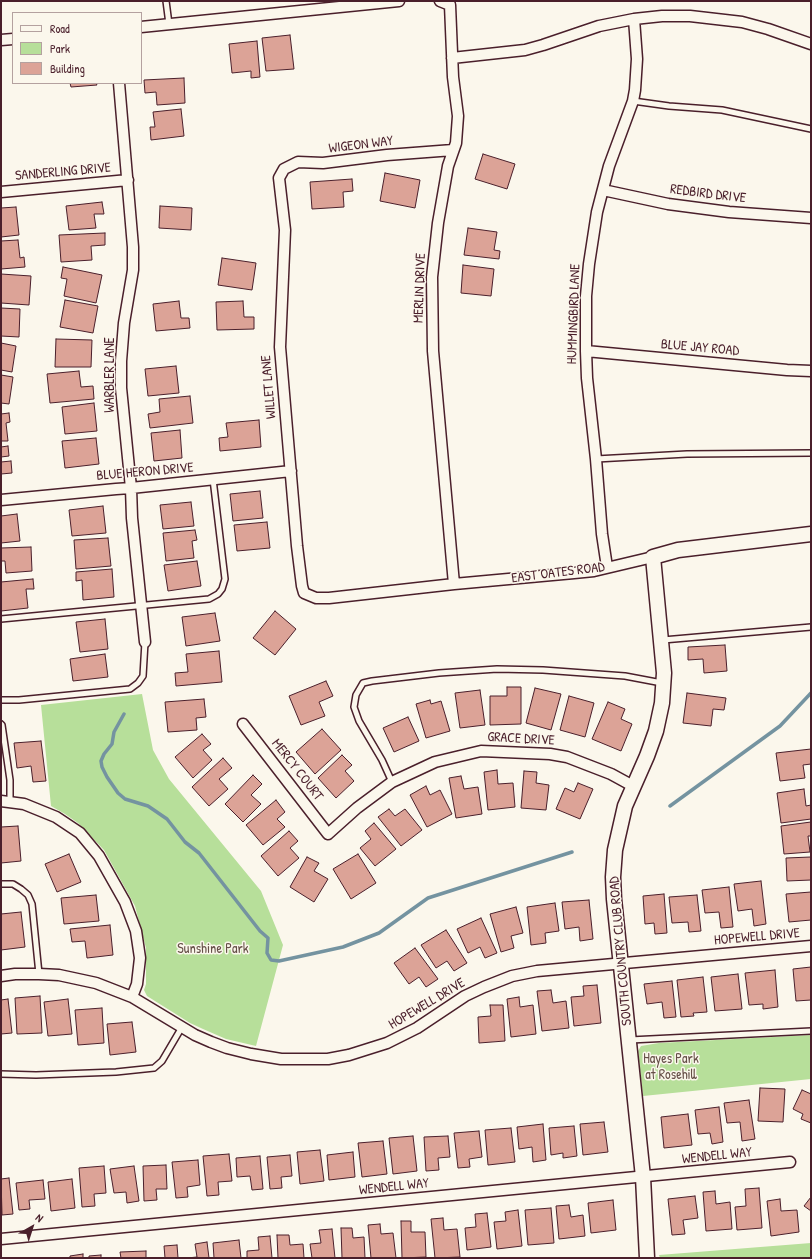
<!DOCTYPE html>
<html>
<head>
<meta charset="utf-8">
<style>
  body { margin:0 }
  #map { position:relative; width:812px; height:1259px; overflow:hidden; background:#fbf7ec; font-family:"Patrick Hand",sans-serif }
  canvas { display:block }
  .frame { position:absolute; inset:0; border:2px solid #4a1f2b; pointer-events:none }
  .legend { position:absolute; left:12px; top:12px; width:130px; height:72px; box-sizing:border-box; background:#fbf7ec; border:1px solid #b4a19f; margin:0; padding:5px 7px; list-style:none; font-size:12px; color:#4a1f2b }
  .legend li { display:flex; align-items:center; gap:8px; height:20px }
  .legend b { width:20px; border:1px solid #b4a19f }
  .north { position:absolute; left:12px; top:1207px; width:40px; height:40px; -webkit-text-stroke:3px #fbf7ec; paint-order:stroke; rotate:39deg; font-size:11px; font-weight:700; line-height:16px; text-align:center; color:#4a1f2b }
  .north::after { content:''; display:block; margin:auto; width:14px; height:18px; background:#4a1f2b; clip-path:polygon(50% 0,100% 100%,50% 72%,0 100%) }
</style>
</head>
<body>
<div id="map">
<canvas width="812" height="1259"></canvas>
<div class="frame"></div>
<ul class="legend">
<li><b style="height:5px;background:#fbf7ec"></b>Road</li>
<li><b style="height:11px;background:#b7df9a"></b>Park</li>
<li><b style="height:11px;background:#dca397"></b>Building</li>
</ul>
<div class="north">N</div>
</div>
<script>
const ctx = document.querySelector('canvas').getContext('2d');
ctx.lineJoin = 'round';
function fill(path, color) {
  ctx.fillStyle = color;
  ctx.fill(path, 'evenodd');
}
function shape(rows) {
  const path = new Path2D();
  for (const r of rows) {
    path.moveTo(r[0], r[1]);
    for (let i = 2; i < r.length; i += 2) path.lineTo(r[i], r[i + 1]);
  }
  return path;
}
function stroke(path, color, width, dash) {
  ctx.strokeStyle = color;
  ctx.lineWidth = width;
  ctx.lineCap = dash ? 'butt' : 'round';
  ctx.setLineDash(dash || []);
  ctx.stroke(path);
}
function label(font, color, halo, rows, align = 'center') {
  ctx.font = font + ' "Patrick Hand",sans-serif';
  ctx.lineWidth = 3;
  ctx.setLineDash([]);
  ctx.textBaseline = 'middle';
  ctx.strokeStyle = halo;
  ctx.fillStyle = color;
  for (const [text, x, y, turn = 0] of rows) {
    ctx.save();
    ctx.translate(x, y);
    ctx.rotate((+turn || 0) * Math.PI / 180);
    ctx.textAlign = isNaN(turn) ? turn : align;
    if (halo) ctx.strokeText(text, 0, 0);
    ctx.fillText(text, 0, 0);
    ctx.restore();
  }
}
fill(shape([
  [142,694,153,750,169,779,261,891,283,945,256,1046,226,1039,203,1029,190,1023,147,996,144,990,146,984,146,948,135,906,104,850,78,823,65,814,51,806,41,705],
  [811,1035,811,1079,643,1096,638,1051,641,1046,659,1043],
  [811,1243,811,1258,660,1258,659,1255]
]), '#b7df9a');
stroke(shape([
  [124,714,114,732,112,744,104,754,101,761,102,767,107,777,118,793,125,799,148,806,167,819,185,842,199,853,260,931,268,938,267,953,271,960,279,961,343,947,379,933,428,898,572,852],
  [670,806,780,726,811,693]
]), '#7493a0', 3.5);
const building = shape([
  [290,35,294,69,266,71,262,38,290,35],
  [257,41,260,77,251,78,251,71,232,73,229,44,257,41],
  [184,78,185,103,157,105,156,92,145,93,144,80,184,78],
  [70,83,96,83,97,85,71,87,70,83],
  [181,109,184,136,151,140,150,127,155,127,153,112,181,109],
  [483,154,515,164,507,189,475,179,483,154],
  [385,173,420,180,415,208,380,201,385,173],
  [352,179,353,191,343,192,344,207,312,209,310,182,352,179],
  [102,202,104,214,94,214,96,228,69,230,66,206,102,202],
  [160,206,192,208,191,230,159,228,160,206],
  [16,207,19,235,1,237,1,208,16,207],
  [468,228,497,232,494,250,500,251,499,259,464,255,468,228],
  [105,233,105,245,91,246,92,260,61,262,59,235,105,233],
  [18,240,20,258,24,257,25,267,1,269,1,241,18,240],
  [222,258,256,263,252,290,218,285,222,258],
  [463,265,494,269,491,296,461,293,463,265],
  [63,267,102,275,96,303,64,296,67,279,61,278,63,267],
  [1,274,31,276,29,305,1,303,1,274],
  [65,300,98,306,93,333,60,327,65,300],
  [179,301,181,318,189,318,190,328,156,331,153,304,179,301],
  [243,301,244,317,254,317,254,329,217,330,216,302,243,301],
  [1,308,20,309,19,337,1,336,1,308],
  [56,339,92,340,91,367,55,367,56,339],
  [1,343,16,346,12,372,1,370,1,343],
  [176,366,179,393,148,396,145,369,176,366],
  [79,371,81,387,93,386,94,399,50,403,47,374,79,371],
  [1,375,13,377,9,404,1,403,1,375],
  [190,396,193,423,150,428,148,414,160,412,159,399,190,396],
  [94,403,97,431,65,434,62,407,94,403],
  [9,413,10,422,6,423,8,441,1,441,1,414,9,413],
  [259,420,261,447,220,451,219,438,228,437,226,423,259,420],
  [180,430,182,458,154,461,151,433,180,430],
  [96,438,99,464,65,468,62,441,96,438],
  [8,446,9,456,1,457,1,447,8,446],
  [11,461,12,473,1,474,1,462,11,461],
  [260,491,263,518,233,521,230,494,260,491],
  [191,502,194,526,163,529,160,505,191,502],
  [103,506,106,533,72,536,69,510,103,506],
  [17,514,20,541,1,543,1,516,17,514],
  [267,522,270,548,237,551,234,525,267,522],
  [195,530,197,540,192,541,194,558,166,561,163,533,195,530],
  [108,538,111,566,76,569,74,540,108,538],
  [31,547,32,571,6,573,5,561,1,561,1,548,31,547],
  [197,561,201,586,168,591,164,565,197,561],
  [112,569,114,597,83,600,82,580,76,581,76,572,112,569],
  [33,579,34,589,26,589,28,608,1,611,1,582,33,579],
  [275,611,296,629,275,655,253,638,275,611],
  [215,613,220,641,186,646,182,617,215,613],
  [105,619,108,649,80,652,76,622,105,619],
  [725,645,727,671,704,673,703,659,688,660,688,647,725,645],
  [219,651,222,682,176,686,175,673,188,672,186,654,219,651],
  [105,654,108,677,73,681,70,659,105,654],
  [326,681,333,696,319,702,325,716,301,725,289,696,326,681],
  [507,687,521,687,521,724,490,725,490,696,507,696,507,687],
  [535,688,561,694,551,730,526,723,535,688],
  [480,690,485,725,460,728,455,693,480,690],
  [687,693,726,698,724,710,713,709,711,726,683,723,687,693],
  [569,696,594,703,585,737,560,730,569,696],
  [204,699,206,717,196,718,197,730,168,732,165,702,204,699],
  [430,700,431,704,441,701,450,731,426,738,416,704,430,700],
  [608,702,625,709,621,719,632,724,621,751,592,739,608,702],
  [408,717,419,741,394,752,383,728,408,717],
  [322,729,341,750,315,774,296,752,322,729],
  [202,734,211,744,203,750,212,760,193,778,175,757,202,734],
  [41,741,46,781,33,782,31,766,17,768,14,743,41,741],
  [811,749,811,764,803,765,805,778,780,781,776,753,811,749],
  [342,755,352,765,345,771,354,781,336,798,318,778,342,755],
  [223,758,232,768,219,779,228,789,209,806,192,787,223,758],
  [497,770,498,784,513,783,515,807,488,810,484,772,497,770],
  [524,771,537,772,536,783,549,785,546,810,521,808,524,771],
  [253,775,262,784,251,795,261,804,243,822,225,804,253,775],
  [461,776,464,789,478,787,482,814,456,818,449,778,461,776],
  [578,783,593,789,580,819,556,809,565,788,574,792,578,783],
  [426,786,430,795,440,790,452,814,427,827,410,795,426,786],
  [804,789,806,806,811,805,811,819,781,823,777,793,804,789],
  [276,800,285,812,277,819,285,827,263,845,246,825,276,800],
  [389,809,395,816,405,809,422,830,401,846,378,817,389,809],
  [811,822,811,836,808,836,810,852,784,854,781,826,811,822],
  [374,823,396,849,375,866,360,848,371,839,365,831,374,823],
  [18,826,21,861,1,863,1,827,18,826],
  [289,831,298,841,290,848,299,858,278,876,261,856,289,831],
  [69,854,81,882,57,892,45,864,69,854],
  [358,854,376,883,351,899,333,869,358,854],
  [307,857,319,863,314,871,328,879,314,902,290,887,307,857],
  [811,857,811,880,787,881,786,858,811,857],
  [761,881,766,924,754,926,752,909,738,911,734,884,761,881],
  [729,887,733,927,721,928,719,912,705,913,702,890,729,887],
  [811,892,811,920,789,922,786,894,811,892],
  [664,894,667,933,655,934,654,923,645,924,643,896,664,894],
  [96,895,99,921,64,924,61,898,96,895],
  [697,895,701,931,689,932,688,922,672,923,669,897,697,895],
  [589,900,593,939,580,941,579,927,565,929,562,902,589,900],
  [555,903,559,931,545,933,546,943,531,945,527,907,555,903],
  [516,907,523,933,511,936,514,948,501,952,490,914,516,907],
  [21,912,25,947,1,950,1,914,21,912],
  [481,918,497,953,485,958,480,947,468,953,457,929,481,918],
  [110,925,113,955,87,958,85,941,72,942,70,929,110,925],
  [446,930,467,963,454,971,447,961,436,968,421,945,446,930],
  [415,948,438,979,426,987,419,977,409,984,394,963,415,948],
  [811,967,811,1000,796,1001,793,969,811,967],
  [775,970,778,1007,763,1009,763,1004,749,1005,745,973,775,970],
  [738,974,742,1009,715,1011,711,977,738,974],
  [703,977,707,1012,693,1013,694,1016,681,1017,677,980,703,977],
  [672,981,676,1017,664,1018,662,1002,647,1004,644,984,672,981],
  [597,985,601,1023,574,1026,571,997,584,996,583,986,597,985],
  [551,990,553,1003,566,1001,569,1028,542,1031,537,991,551,990],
  [40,996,42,1033,17,1034,15,998,40,996],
  [519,997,520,1007,533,1005,536,1034,511,1037,507,999,519,997],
  [8,999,12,1033,1,1034,1,1000,8,999],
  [68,999,72,1034,48,1036,44,1002,68,999],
  [490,1005,503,1005,505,1041,479,1043,478,1017,491,1016,490,1005],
  [102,1008,104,1043,78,1045,75,1010,102,1008],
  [132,1022,136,1052,110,1055,107,1024,132,1022],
  [760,1088,785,1089,783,1122,758,1121,760,1088],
  [802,1090,811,1094,811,1123,801,1119,803,1114,793,1109,802,1090],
  [749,1100,755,1139,742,1141,740,1122,727,1123,724,1103,749,1100],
  [719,1107,723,1142,712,1144,710,1133,698,1134,695,1110,719,1107],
  [688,1114,692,1145,664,1148,661,1117,688,1114],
  [604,1122,608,1152,583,1155,580,1124,604,1122],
  [543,1124,546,1160,533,1162,532,1147,519,1149,517,1127,543,1124],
  [574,1126,577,1156,563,1158,563,1153,551,1155,549,1128,574,1126],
  [511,1128,515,1162,488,1165,485,1130,511,1128],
  [479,1131,482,1157,469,1159,470,1167,458,1168,454,1133,479,1131],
  [413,1136,417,1171,393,1174,389,1138,413,1136],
  [448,1136,450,1157,438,1158,439,1170,426,1171,424,1137,448,1136],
  [383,1141,387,1174,362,1177,358,1143,383,1141],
  [320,1150,324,1181,300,1184,297,1152,320,1150],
  [353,1152,355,1177,329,1180,327,1155,353,1152],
  [229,1154,232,1181,218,1182,219,1195,207,1196,203,1156,229,1154],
  [290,1155,292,1176,281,1177,282,1188,270,1189,267,1157,290,1155],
  [260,1156,263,1189,252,1190,250,1176,237,1177,236,1158,260,1156],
  [198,1160,200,1185,187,1187,188,1197,176,1198,172,1162,198,1160],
  [166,1165,167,1189,156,1189,157,1200,144,1201,143,1166,166,1165],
  [104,1166,106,1193,94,1194,95,1206,82,1207,79,1168,104,1166],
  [134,1166,139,1201,127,1203,126,1192,114,1193,110,1169,134,1166],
  [9,1178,13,1214,2,1215,1,1179,9,1178],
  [72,1179,75,1208,51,1211,48,1182,72,1179],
  [43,1180,45,1199,29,1200,30,1209,19,1210,16,1183,43,1180],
  [759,1188,762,1228,737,1230,735,1207,746,1206,745,1189,759,1188],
  [715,1191,716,1204,730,1202,732,1229,706,1231,703,1192,715,1191],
  [695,1196,698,1218,683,1220,685,1234,672,1235,668,1199,695,1196],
  [811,1197,811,1211,804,1206,811,1197],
  [780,1199,781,1211,797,1210,799,1232,771,1236,767,1201,780,1199],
  [613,1200,616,1230,591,1233,588,1203,613,1200],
  [569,1205,571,1217,583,1215,585,1236,559,1239,556,1206,569,1205],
  [551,1208,554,1243,528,1245,525,1210,551,1208],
  [518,1210,522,1246,497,1249,494,1222,506,1221,505,1212,518,1210],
  [487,1213,491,1247,467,1250,465,1228,476,1227,475,1214,487,1213],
  [443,1218,444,1230,457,1229,460,1257,435,1258,431,1219,443,1218],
  [401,1221,411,1221,411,1232,425,1232,426,1257,402,1258,401,1221],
  [380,1224,381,1234,393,1233,396,1258,371,1258,368,1225,380,1224],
  [341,1228,352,1228,353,1238,364,1237,365,1258,342,1258,341,1228],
  [332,1229,335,1258,312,1258,310,1244,321,1243,319,1230,332,1229],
  [277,1235,289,1235,290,1245,303,1244,304,1258,278,1258,277,1235],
  [270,1236,272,1258,247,1258,247,1251,259,1250,258,1237,270,1236],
  [239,1240,241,1258,214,1258,213,1243,239,1240],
  [207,1242,209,1258,187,1258,197,1257,195,1244,207,1242],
  [177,1245,178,1258,165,1258,164,1246,177,1245],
  [146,1251,146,1258,121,1258,120,1252,146,1251],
  [83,1254,83,1258,70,1258,70,1256,83,1254],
  [101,1255,101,1258,89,1258,89,1256,101,1255]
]);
fill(building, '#dca397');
stroke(building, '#4a1f2b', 1);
const lane = shape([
  [166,1,169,24],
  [633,101,669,106,722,110,811,129],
  [596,459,687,454,811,453],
  [1,619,209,599,218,594,222,589,225,579,213,479],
  [663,640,811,627],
  [1,700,19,700,130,689,138,683,143,676,145,642],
  [1,724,2,725,10,780,10,802],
  [392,782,382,760,359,721,354,707,356,695,363,683,372,681,439,673,497,669,543,670,625,676,662,683],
  [1,884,13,884,21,889,28,895,32,904,39,974],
  [630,1040,811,1031],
  [1,1074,36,1075,116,1072,154,1068,162,1061,182,1027]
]);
const street = shape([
  [440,1,450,5,453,77,458,116,456,143,448,166,438,223,432,277,433,351,454,584],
  [141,27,399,1],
  [1,40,13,39],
  [452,58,525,50,543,45,599,26,634,19,662,16,690,16,742,22,768,29,811,44],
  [119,83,133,247,133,270,124,323,121,361,121,388,131,488,132,518,145,642],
  [453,150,387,155,323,163,298,162,284,169,279,178,285,230,280,347,297,546,302,586,304,593,316,598,329,598,454,584,574,573,594,571,653,557],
  [603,190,668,204,729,212,811,218],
  [1,192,128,180],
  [586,351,787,370,811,371],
  [1,500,116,489,131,488,291,471],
  [607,567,602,534,596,459,587,378,586,351,586,296,589,264,597,212,609,166,633,101,635,90,637,59,634,19],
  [243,724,328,834,357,808,392,782,435,762,481,751,550,754,567,757,611,774,633,786],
  [1,801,24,804,56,817,80,833,99,856,125,902,136,931,140,958,137,984,132,997],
  [1,976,15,974,39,974,59,975,96,983,132,997,195,1035,211,1042,227,1048,251,1054,281,1059,328,1059,349,1055,387,1043,417,1028,465,996,484,987,512,976,537,971,811,946],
  [1,1239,790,1162]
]);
const secondary = shape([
  [647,1258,643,1177,614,899,613,877,615,850,625,806,647,756,656,731,662,703,664,673,653,557,678,550,811,534]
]);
stroke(lane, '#4a1f2b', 8);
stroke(street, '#4a1f2b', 13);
stroke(secondary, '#4a1f2b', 17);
stroke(lane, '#fbf7ec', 5);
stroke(street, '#fbf7ec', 10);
stroke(secondary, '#fbf7ec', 14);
label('14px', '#4a1f2b', '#fbf7ec', [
  ["WIGEON WAY",361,145,-7],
  ["SANDERLING DRIVE",63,172,-5],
  ["REDBIRD DRIVE",708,194,7],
  ["MERLIN DRIVE",420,288,-88],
  ["HUMMINGBIRD LANE",574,314,-88],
  ["BLUE JAY ROAD",700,348,5],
  ["WARBLER LANE",110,375,-90],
  ["WILLET LANE",269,387,-95],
  ["BLUE HERON DRIVE",145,472,-5],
  ["EAST OATES ROAD",558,573,-7],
  ["GRACE DRIVE",521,739,3],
  ["MERCY COURT",297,770,52],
  ["HOPEWELL DRIVE",757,937,-5],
  ["SOUTH COUNTRY CLUB ROAD",621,951,-95],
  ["HOPEWELL DRIVE",427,1004,-31],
  ["WENDELL WAY",717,1156,-6],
  ["WENDELL WAY",394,1187,-6]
]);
label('14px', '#654f47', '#fbf7ec', [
  ["Sunshine Park",213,949],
  ["Hayes Park",671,1059],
  ["at Rosehill",671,1075]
]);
</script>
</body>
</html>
